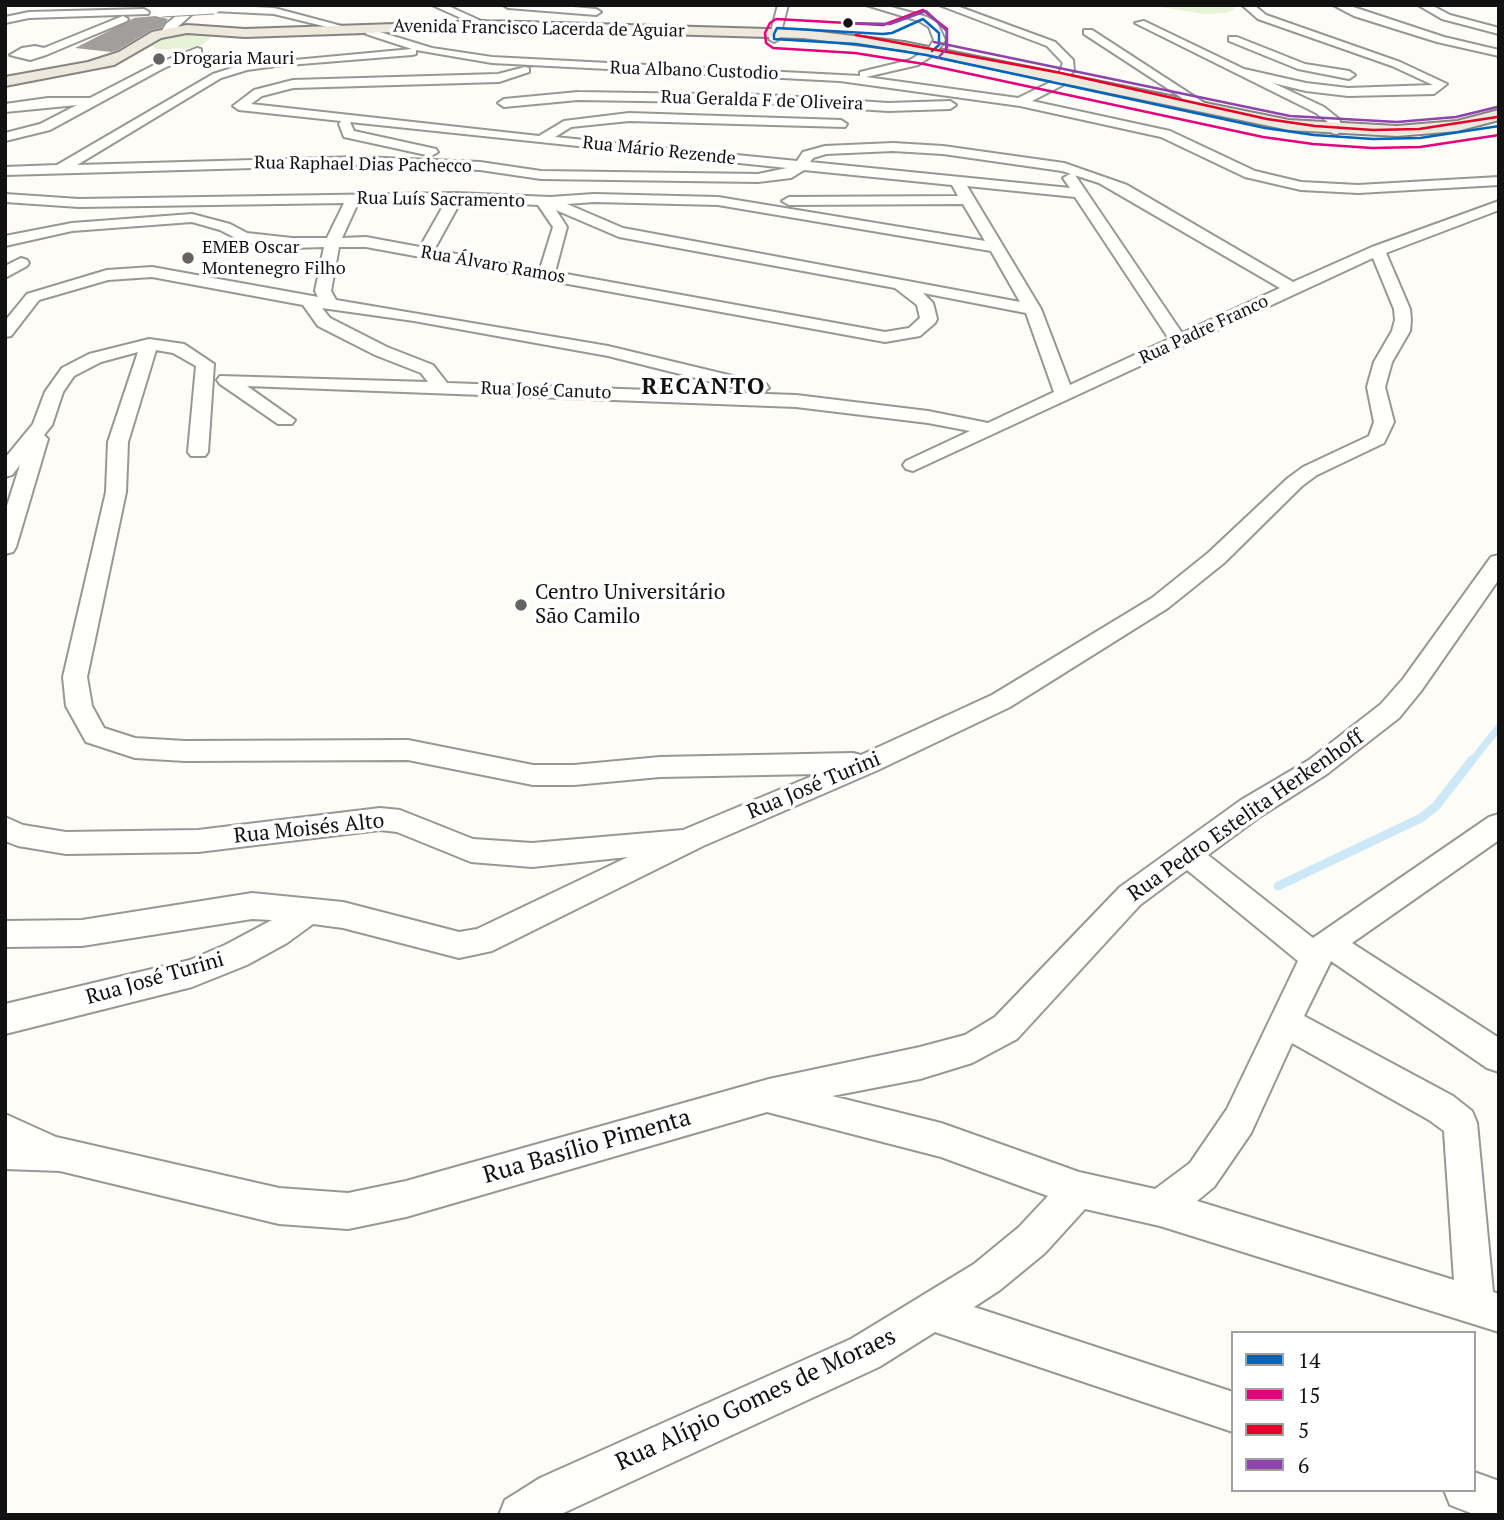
<!DOCTYPE html>
<html>
<head>
<meta charset="utf-8">
<style>
  body { margin:0 }
  #map { position:relative; width:1504px; height:1520px; overflow:hidden; background:#fdfcf7; font-family:"PT Serif",serif }
  canvas { display:block }
  .frame { position:absolute; inset:0; border:7px solid #111; pointer-events:none }
  .legend { position:absolute; left:1231px; top:1331px; width:245px; height:161px; box-sizing:border-box; background:#fff; border:2px solid #a0a0a0; margin:0; padding:9px 12px; list-style:none; font-size:21px; color:#111 }
  .legend li { display:flex; align-items:center; gap:14px; height:35px }
  .legend b { width:35px; border:2px solid #a0a0a0 }
</style>
</head>
<body>
<div id="map">
<canvas width="1504" height="1520"></canvas>
<div class="frame"></div>
<ul class="legend">
<li><b style="height:9px;background:#0065bd"></b>14</li>
<li><b style="height:9px;background:#e5007d"></b>15</li>
<li><b style="height:9px;background:#e4002b"></b>5</li>
<li><b style="height:9px;background:#8e44ad"></b>6</li>
</ul>
</div>
<script>
const ctx = document.querySelector('canvas').getContext('2d');
ctx.lineJoin = 'round';
function fill(path, color) {
  ctx.fillStyle = color;
  ctx.fill(path, 'evenodd');
}
function shape(rows) {
  const path = new Path2D();
  for (const r of rows) {
    path.moveTo(r[0], r[1]);
    for (let i = 2; i < r.length; i += 2) path.lineTo(r[i], r[i + 1]);
  }
  return path;
}
function stroke(path, color, width, dash) {
  ctx.strokeStyle = color;
  ctx.lineWidth = width;
  ctx.lineCap = dash ? 'butt' : 'round';
  ctx.setLineDash(dash || []);
  ctx.stroke(path);
}
function label(font, color, halo, rows, align = 'center') {
  ctx.font = font + ' "PT Serif",serif';
  ctx.lineWidth = 7;
  ctx.setLineDash([]);
  ctx.textBaseline = 'middle';
  ctx.strokeStyle = halo;
  ctx.fillStyle = color;
  for (const [text, x, y, turn = 0] of rows) {
    ctx.save();
    ctx.translate(x, y);
    ctx.rotate((+turn || 0) * Math.PI / 180);
    ctx.textAlign = isNaN(turn) ? turn : align;
    if (halo) ctx.strokeText(text, 0, 0);
    ctx.fillText(text, 0, 0);
    ctx.restore();
  }
}
fill(shape([
  [1148,5,1233,5,1234,9,1226,13,1205,14],
  [179,32,206,34,210,38,202,45,180,50,157,49,148,44]
]), '#e7f3d7');
stroke(shape([
  [1471,762,1499,727]
]), '#cde8f7', 7);
stroke(shape([
  [1278,886,1421,818,1436,806,1472,760]
]), '#cde8f7', 9);
fill(shape([
  [155,16,168,19,161,28,151,30,118,50,111,52,75,48,134,18]
]), '#a19f9c');
const minor = shape([
  [190,5,202,5,170,34,162,34,161,32,166,24,190,5],
  [213,5,274,8,353,29,348,32,274,14,214,11,209,8,213,5],
  [432,5,446,5,490,25,481,27,432,5],
  [503,5,550,5,596,9,601,12,596,15,508,8,503,5],
  [778,5,788,5,779,39,774,42,769,39,778,5],
  [866,5,884,5,927,17,937,23,945,40,936,53,918,65,866,77,1018,98,1057,79,1063,63,1047,46,939,5,954,5,1055,42,1073,60,1074,71,1063,80,1063,85,1032,101,1170,131,1255,171,1301,182,1358,185,1499,177,1499,185,1358,193,1301,190,1245,177,1161,137,1020,106,840,81,492,63,416,50,416,54,412,55,276,66,247,70,221,78,77,165,360,157,480,162,541,171,758,174,787,168,350,122,354,131,436,149,438,152,431,156,344,137,339,124,341,121,239,110,233,106,254,90,293,80,498,74,525,67,529,68,529,72,499,82,293,88,262,96,251,104,539,136,564,121,629,113,841,120,847,124,845,127,629,121,571,127,555,137,797,161,803,152,825,146,893,143,943,146,1064,163,1127,185,1293,282,1372,247,1499,201,1499,210,1386,253,1410,309,1411,320,1410,331,1392,362,1385,387,1394,422,1384,443,1317,475,1302,486,1224,563,1168,608,1010,707,878,770,703,846,492,951,459,958,343,928,313,924,287,943,247,965,192,987,5,1034,5,1004,190,960,225,945,272,920,252,919,82,946,5,947,5,921,82,920,252,893,343,902,459,932,477,929,628,857,532,867,471,862,397,832,380,830,198,852,66,854,18,846,5,841,5,817,23,825,66,832,198,830,380,808,400,810,473,839,532,843,683,830,817,774,660,777,574,785,533,785,408,760,185,761,135,758,86,742,66,706,63,677,106,492,108,442,138,352,101,362,74,376,63,392,52,425,44,435,48,439,16,547,13,552,5,554,5,512,20,465,12,475,5,477,5,458,33,424,45,392,62,368,89,354,149,339,184,344,214,364,208,452,205,456,191,456,188,452,196,366,173,353,156,350,128,442,126,492,87,677,92,706,104,728,135,738,185,741,408,740,533,765,574,765,660,757,853,753,861,755,992,695,1152,598,1208,553,1288,478,1303,467,1369,436,1374,422,1367,387,1374,362,1392,331,1395,320,1394,309,1373,258,913,471,906,469,903,465,906,461,970,431,928,423,796,407,247,386,295,420,292,424,278,424,220,384,217,380,220,376,428,382,421,373,375,355,318,326,303,305,152,277,108,280,39,300,11,336,5,337,5,321,27,294,107,270,152,267,318,297,315,291,324,247,292,248,243,242,220,230,192,222,72,231,5,246,5,236,72,223,192,214,230,224,247,233,292,238,327,238,344,203,79,207,5,202,5,194,79,199,456,193,550,197,594,194,718,197,985,241,963,204,789,205,782,201,789,197,958,196,952,185,804,170,791,178,758,182,541,179,480,170,360,165,5,175,5,167,57,165,213,74,241,65,412,49,366,34,366,30,370,29,432,48,492,57,860,76,860,72,910,60,928,49,934,40,929,27,919,21,866,5],
  [893,151,943,154,1062,171,1099,183,1280,288,1182,333,1075,175,1070,174,1063,178,1070,188,810,162,813,158,826,154,893,151],
  [967,186,1075,197,1169,339,1070,385,1041,309,967,186],
  [446,201,420,247,366,237,342,238,358,203,446,201],
  [461,201,538,205,553,227,540,269,434,250,461,201],
  [594,202,718,205,991,251,1020,302,623,228,567,204,594,202],
  [556,210,619,237,895,288,917,305,920,318,909,328,885,332,555,272,567,227,556,210],
  [339,247,366,247,885,342,920,336,935,323,937,319,933,303,923,293,1026,313,1054,392,988,423,928,411,796,395,447,383,433,365,387,347,330,318,322,308,414,321,608,356,760,394,769,388,766,384,608,346,336,300,331,291,339,247],
  [1242,5,1254,5,1266,15,1400,62,1447,84,1434,94,1348,96,1306,91,1273,83,1324,107,1339,119,1343,130,1337,134,1332,133,1329,123,1316,113,1135,23,1144,21,1244,69,1306,83,1348,88,1433,85,1392,66,1258,19,1242,5],
  [1333,5,1347,5,1444,37,1499,50,1499,56,1437,42,1354,16,1333,5],
  [1418,5,1431,5,1450,15,1499,28,1499,34,1442,19,1418,5],
  [144,9,149,12,148,14,29,18,5,23,5,17,29,12,144,9],
  [123,16,128,19,127,21,46,55,30,60,10,55,22,48,35,46,44,48,123,16],
  [1084,30,1092,30,1212,108,1206,112,1202,111,1084,34,1084,30],
  [1229,37,1237,37,1305,64,1349,71,1355,75,1349,79,1298,69,1229,41,1229,37],
  [197,48,201,49,201,53,164,68,50,130,5,141,5,133,40,124,77,105,5,112,5,104,48,98,90,98,156,64,197,48],
  [578,92,766,95,888,103,950,101,956,105,950,109,888,111,766,103,578,100,504,107,498,103,504,99,578,92],
  [21,258,27,260,29,263,27,266,5,278,5,266,21,258],
  [1499,555,1499,579,1421,691,1399,718,1327,774,1261,816,1208,855,1313,938,1489,817,1499,814,1499,840,1352,943,1499,1038,1499,1072,1487,1068,1331,961,1304,1016,1453,1096,1472,1111,1477,1123,1493,1292,1499,1294,1499,1332,1160,1226,1085,1209,1045,1253,1000,1290,974,1307,1233,1392,1233,1432,935,1332,879,1367,559,1515,499,1515,505,1500,540,1478,851,1339,974,1264,1019,1227,1048,1196,941,1157,767,1112,406,1217,348,1229,279,1224,60,1171,5,1169,5,1114,56,1137,279,1188,348,1193,406,1181,769,1079,920,1047,965,1035,995,1017,1120,887,1241,800,1309,760,1381,704,1403,679,1491,557,1499,555],
  [1187,870,1298,961,1227,1109,1190,1163,1155,1189,1079,1172,941,1123,832,1096,920,1079,972,1063,1017,1039,1140,905,1187,870],
  [1292,1043,1429,1120,1444,1131,1454,1280,1197,1201,1214,1187,1251,1133,1292,1043],
  [1474,1472,1499,1481,1499,1515,1476,1515,1450,1505,1444,1490,1474,1490,1474,1472]
]);
const major = shape([
  [485,21,803,30,904,42,1289,120,1397,126,1457,121,1499,110,1499,120,1457,131,1397,136,1289,130,904,50,803,38,485,29,245,37,187,33,161,38,114,65,5,86,5,77,88,62,119,52,152,32,187,25,245,29,485,21]
]);
stroke(minor, '#979795', 4);
stroke(major, '#858482', 4);
fill(minor, '#fffffe');
fill(major, '#ede9dc');
const minorBridge = shape([
  [162,11,214,8]
]);
stroke(minorBridge, '#979795', 13, []);
stroke(minorBridge, '#fffffe', 11);
stroke(shape([
  [932,51,939,45,939,33,923,19,892,33,883,34,777,28,774,34,774,39,856,44,926,55,1265,128,1314,135,1373,139,1420,138,1499,126]
]), '#0065bd', 2.5);
stroke(shape([
  [946,50,947,29,923,10,883,25,776,19,770,23,765,33,766,43,773,48,855,53,924,64,1263,137,1313,144,1372,148,1420,147,1499,135]
]), '#e5007d', 2.5);
stroke(shape([
  [856,35,1061,73,1267,119,1315,126,1373,130,1419,129,1497,117]
]), '#e4002b', 2.5);
stroke(shape([
  [848,23,890,24,926,11,947,31,947,48,938,58],
  [934,42,1290,116,1397,122,1456,117,1497,107]
]), '#8e44ad', 2.5);
for (const [x, y, r, color] of [
  [848,23,6,"#111"],
  [159,59,7,"#646362"],
  [188,258,7,"#646362"],
  [521,605,7,"#646362"]
]) {
  const dot = new Path2D();
  dot.arc(x, y, r, 0, 2 * Math.PI);
  ctx.fillStyle = color;
  ctx.fill(dot);
  stroke(dot, '#fff', 2.5);
}
label('18px', '#111', '#fff', [
  ["Avenida Francisco Lacerda de Aguiar",539,29,1],
  ["Rua Albano Custodio",694,71,2],
  ["Rua Geralda F de Oliveira",762,101,2],
  ["Rua Mário Rezende",659,151,6],
  ["Rua Raphael Dias Pachecco",363,165,1],
  ["Rua Luís Sacramento",441,200,1],
  ["Rua Álvaro Ramos",493,265,10],
  ["Rua Padre Franco",1204,330,-25],
  ["Rua José Canuto",546,391,2]
]);
label('18px', '#111', '#fff', [
  ["Drogaria Mauri",173,59],
  ["EMEB Oscar",202,248],
  ["Montenegro Filho",202,269]
], 'left');
label('21px', '#111', '#fff', [
  ["Centro Universitário",535,593],
  ["São Camilo",535,617]
], 'left');
label('21px', '#111', '#fff', [
  ["Rua José Turini",814,786,-23],
  ["Rua Pedro Estelita Herkenhoff",1246,816,-35],
  ["Rua Moisés Alto",309,829,-6],
  ["Rua José Turini",155,979,-16]
]);
ctx.letterSpacing = '2px';
label('bold 23px', '#111', '#fff', [
  ["RECANTO",704,387]
]);
ctx.letterSpacing = '0px';
label('24px', '#111', '#fff', [
  ["Rua Basílio Pimenta",587,1147,-16],
  ["Rua Alípio Gomes de Moraes",756,1400,-25]
]);
</script>
</body>
</html>
